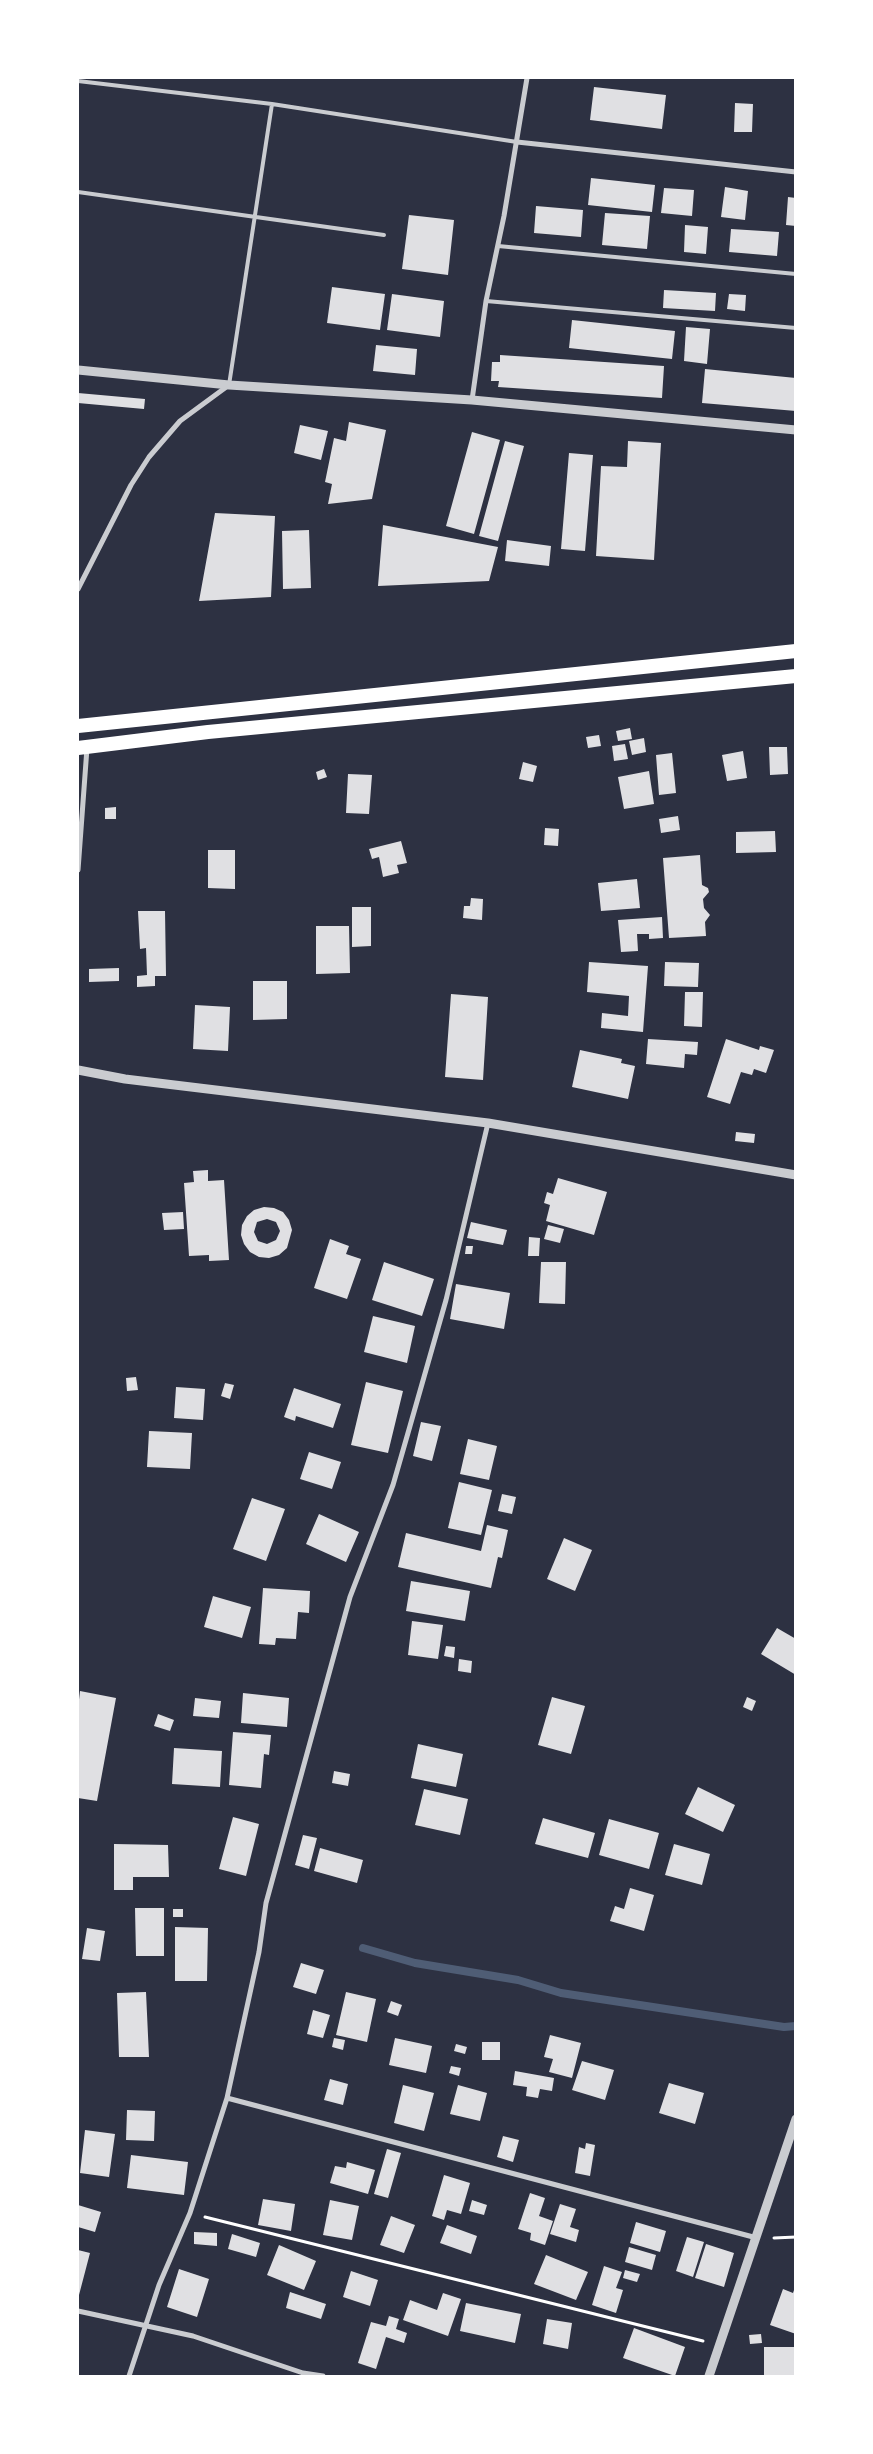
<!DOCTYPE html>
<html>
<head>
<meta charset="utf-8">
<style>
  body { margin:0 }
  #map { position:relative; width:873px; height:2454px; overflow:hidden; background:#2d3142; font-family:Jost,sans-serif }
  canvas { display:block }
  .frame { position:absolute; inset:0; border:79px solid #fff; pointer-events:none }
</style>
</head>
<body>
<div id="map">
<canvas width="873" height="2454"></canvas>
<div class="frame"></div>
</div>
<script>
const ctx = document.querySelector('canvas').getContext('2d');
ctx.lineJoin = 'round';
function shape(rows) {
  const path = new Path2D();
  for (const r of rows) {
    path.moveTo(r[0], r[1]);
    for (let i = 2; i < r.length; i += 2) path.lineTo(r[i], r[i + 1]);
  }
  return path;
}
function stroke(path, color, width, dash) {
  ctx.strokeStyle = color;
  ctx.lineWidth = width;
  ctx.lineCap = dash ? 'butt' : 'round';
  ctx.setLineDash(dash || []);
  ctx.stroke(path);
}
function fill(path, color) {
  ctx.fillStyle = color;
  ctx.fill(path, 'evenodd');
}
stroke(shape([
  [363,1948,415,1963,518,1980,561,1993,784,2027,796,2026]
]), '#4f5d75', 8);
fill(shape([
  [594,87,666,95,662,129,590,120],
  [735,103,753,104,752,132,734,132],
  [591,178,655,185,652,212,588,205],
  [725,187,748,191,745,220,721,217],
  [664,188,694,190,692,216,661,213],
  [788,197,796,198,796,226,786,225],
  [536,206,583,210,581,237,534,233],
  [605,213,650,216,647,249,602,245],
  [409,215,454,220,448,275,402,269],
  [685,225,708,227,706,254,684,252],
  [731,229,779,232,777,256,729,252],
  [332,287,385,294,380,330,327,323],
  [664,290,716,293,715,311,663,308],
  [392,294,444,301,440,337,387,330],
  [729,294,746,295,745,311,727,309],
  [572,320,675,331,672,359,569,348],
  [686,327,710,329,707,364,684,361],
  [376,345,417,349,415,375,373,371],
  [500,355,664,366,662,398,498,387,499,381,491,381,492,362,500,362],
  [705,369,796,378,796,411,702,403],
  [78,393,145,399,144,409,78,403],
  [349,422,386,430,372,499,328,504,332,484,325,482,334,438,346,441],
  [300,425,328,431,321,460,294,453],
  [472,432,500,440,474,534,446,526],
  [505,441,524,446,498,541,479,536],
  [628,441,661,443,654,560,596,556,601,466,627,467],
  [569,453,593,455,585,551,561,549],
  [215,513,275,516,271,597,199,601],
  [383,525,498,547,489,581,378,586],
  [309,530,311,588,283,589,282,531],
  [507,540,551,546,549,566,505,561],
  [630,728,632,739,618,741,616,731],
  [599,735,601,746,588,748,586,737],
  [644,738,646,752,632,755,629,741],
  [625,744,628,759,614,761,612,746],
  [769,747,787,747,788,774,770,775],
  [743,751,747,778,727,781,722,755],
  [672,753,676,793,659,795,656,755],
  [523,762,537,766,533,782,519,779],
  [324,769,327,777,318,780,316,772],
  [649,771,654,804,624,809,618,777],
  [348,774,372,775,369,814,346,813],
  [116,807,116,819,105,819,105,808],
  [678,816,680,830,661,833,659,819],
  [545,828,559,829,558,846,544,845],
  [775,831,776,852,736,853,736,832],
  [401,841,407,863,397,865,399,873,383,877,379,857,372,859,369,849],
  [208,850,235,850,235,889,208,888],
  [700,855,702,885,708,888,709,892,703,899,704,908,710,915,705,922,706,936,669,938,663,858],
  [637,879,640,908,601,911,598,883],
  [471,898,483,899,482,920,463,918,464,906,470,906],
  [352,907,371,907,371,946,352,947],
  [138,911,165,911,166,976,155,976,155,986,137,987,137,976,147,975,146,948,140,949],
  [662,917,663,938,649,939,649,934,637,934,638,951,621,952,618,920],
  [316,926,349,926,350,973,316,974],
  [589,962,648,966,643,1032,601,1028,602,1013,628,1016,629,996,587,992],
  [665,962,699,963,698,987,664,986],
  [119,968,119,981,89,982,89,969],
  [253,981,287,981,287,1019,253,1020],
  [685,992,703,992,702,1027,684,1026],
  [451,994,488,997,483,1080,445,1077],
  [195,1005,230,1007,228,1051,193,1049],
  [648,1039,698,1042,697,1055,685,1054,684,1068,646,1064],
  [726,1039,759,1050,760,1046,774,1050,766,1073,754,1069,752,1075,741,1072,730,1104,707,1097],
  [580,1050,622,1059,621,1063,635,1066,628,1099,572,1087],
  [736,1132,755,1134,754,1143,735,1141],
  [208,1170,208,1181,224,1180,229,1260,209,1261,209,1255,189,1256,184,1183,194,1182,193,1171],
  [558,1178,607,1192,594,1235,546,1221,550,1205,544,1203,547,1192,553,1194],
  [264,1207,274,1208,283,1212,289,1220,292,1230,287,1248,279,1255,269,1258,259,1257,250,1252,244,1244,241,1235,242,1225,247,1216,254,1210],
  [267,1219,276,1222,280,1231,276,1240,267,1244,258,1241,254,1232,257,1222],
  [183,1212,184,1229,164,1230,162,1213],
  [471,1222,507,1230,503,1245,467,1238],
  [548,1225,564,1229,560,1243,544,1239],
  [529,1237,540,1238,539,1256,528,1256],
  [330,1239,349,1246,346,1254,361,1259,347,1299,314,1288],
  [466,1246,473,1246,472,1254,465,1254],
  [384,1262,434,1279,422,1316,372,1300],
  [541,1262,566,1262,565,1304,539,1303],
  [456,1284,510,1293,504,1329,450,1319],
  [373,1316,415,1326,407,1363,364,1352],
  [136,1377,138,1390,127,1391,126,1378],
  [366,1382,403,1391,388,1453,351,1445],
  [225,1383,234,1385,230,1399,221,1396],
  [176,1387,205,1389,203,1420,174,1418],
  [294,1388,341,1404,333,1428,296,1416,295,1421,284,1417],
  [421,1422,441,1426,432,1461,413,1456],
  [149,1431,192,1433,190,1469,147,1467],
  [468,1439,497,1446,489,1480,460,1474],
  [309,1452,341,1462,332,1489,300,1479],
  [459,1482,492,1490,481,1535,448,1528],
  [502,1494,516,1497,512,1514,498,1511],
  [252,1498,285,1509,266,1561,233,1549],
  [319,1514,359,1532,346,1562,306,1544],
  [487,1525,508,1530,502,1558,498,1557,491,1588,398,1567,406,1533,481,1551],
  [564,1538,592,1550,575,1591,547,1579],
  [411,1581,470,1591,465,1621,406,1611],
  [263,1588,310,1591,309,1613,298,1612,296,1639,276,1638,275,1645,259,1644],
  [213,1596,251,1607,242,1638,204,1627],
  [412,1621,443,1625,438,1659,408,1655],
  [777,1628,796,1639,796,1675,761,1654],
  [446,1646,455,1647,454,1658,444,1656],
  [459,1659,472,1661,471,1673,458,1671],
  [80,1691,116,1698,97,1801,78,1798,78,1708],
  [243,1693,289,1698,287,1727,241,1723],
  [552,1697,585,1706,571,1754,538,1745],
  [747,1697,756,1701,752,1711,743,1707],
  [195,1698,221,1701,219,1718,193,1716],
  [158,1714,174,1720,170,1731,154,1726],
  [233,1732,271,1735,269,1755,264,1754,261,1788,229,1785],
  [418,1744,463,1754,456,1787,411,1778],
  [174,1748,222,1751,220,1787,172,1784],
  [334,1771,350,1774,348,1786,332,1783],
  [698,1787,735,1805,723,1832,685,1814],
  [424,1789,468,1799,460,1835,415,1825],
  [233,1817,259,1824,246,1876,219,1869],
  [543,1818,595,1833,588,1858,535,1844],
  [609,1819,659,1833,649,1869,599,1855],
  [303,1835,317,1838,309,1869,295,1865],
  [114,1844,168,1845,169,1877,133,1877,133,1890,114,1890],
  [674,1844,710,1854,702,1885,665,1875],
  [320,1848,363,1860,357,1883,314,1871],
  [630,1888,654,1895,644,1931,610,1921,615,1906,624,1909],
  [135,1908,164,1908,164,1956,136,1956],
  [173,1909,183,1909,183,1917,173,1917],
  [175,1927,208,1928,207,1981,175,1981],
  [87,1928,105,1931,100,1961,82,1959],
  [301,1963,324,1970,316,1994,293,1987],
  [146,1992,149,2057,119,2057,117,1993],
  [346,1992,376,1999,367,2042,336,2035],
  [391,2001,402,2005,398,2016,387,2012],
  [313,2010,330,2015,323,2038,307,2034],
  [550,2035,581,2043,572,2078,549,2072,553,2059,544,2057],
  [334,2038,345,2040,343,2050,332,2047],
  [395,2038,432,2046,426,2073,389,2065],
  [482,2042,500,2042,500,2060,482,2060],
  [456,2044,467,2047,465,2054,454,2051],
  [582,2061,614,2070,605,2100,572,2090],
  [451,2066,461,2068,459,2076,449,2073],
  [515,2071,554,2078,552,2091,540,2089,538,2098,526,2096,527,2087,513,2085],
  [330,2079,348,2084,343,2105,324,2100],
  [669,2083,704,2093,695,2124,659,2113],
  [403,2085,434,2093,424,2131,394,2123],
  [458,2085,487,2093,480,2121,450,2114],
  [127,2110,155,2111,154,2141,126,2140],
  [85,2130,115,2134,109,2177,80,2173],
  [503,2136,519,2140,513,2162,497,2157],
  [586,2143,595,2145,590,2176,575,2173,579,2147,585,2149],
  [387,2149,401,2153,388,2198,374,2194],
  [131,2155,188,2162,184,2195,127,2188],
  [347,2162,375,2170,368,2194,330,2183,335,2166,346,2168],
  [444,2175,470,2183,461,2214,447,2210,444,2220,432,2216],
  [530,2193,545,2198,539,2216,553,2221,545,2245,530,2240,531,2233,518,2229],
  [263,2199,295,2204,291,2231,258,2225],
  [330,2200,359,2206,352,2240,323,2235],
  [472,2200,487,2205,484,2215,469,2211],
  [560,2204,576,2209,570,2227,579,2230,576,2242,550,2234],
  [78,2205,101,2212,95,2232,78,2227],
  [391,2216,415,2225,404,2253,380,2245],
  [636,2222,666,2231,660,2252,630,2243],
  [447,2225,477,2236,471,2254,440,2243],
  [194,2232,217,2233,217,2246,194,2244],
  [232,2234,260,2243,256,2257,228,2249],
  [687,2237,704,2242,693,2277,676,2271],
  [706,2244,734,2253,724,2287,695,2278],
  [279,2245,316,2261,304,2290,267,2275],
  [629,2247,656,2255,652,2270,625,2262],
  [78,2250,90,2253,79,2295,78,2294],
  [546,2255,588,2272,576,2300,534,2284],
  [604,2266,622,2272,616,2288,623,2290,616,2313,592,2305],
  [179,2269,209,2279,197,2317,167,2307],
  [625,2270,640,2274,637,2282,623,2278],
  [351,2271,378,2280,370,2306,343,2297],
  [795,2287,796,2287,796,2334,770,2325,783,2289,793,2293],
  [290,2292,326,2304,321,2319,286,2308],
  [443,2293,461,2299,448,2336,403,2320,410,2300,437,2310],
  [466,2303,521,2314,515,2343,460,2331],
  [389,2316,399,2319,396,2329,407,2333,404,2343,386,2337,376,2369,358,2363,371,2322,386,2326],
  [547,2319,572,2323,568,2349,543,2344],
  [634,2328,685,2347,675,2376,623,2358],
  [761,2334,762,2343,750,2344,749,2335],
  [764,2347,796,2347,796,2376,764,2376]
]), '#e0e0e3');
stroke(shape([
  [205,2217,703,2341],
  [774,2238,796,2237]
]), '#fff', 3);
stroke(shape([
  [78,81,272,104,517,142],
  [78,192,384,235],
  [498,246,796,274],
  [486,301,796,328],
  [229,385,272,104]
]), '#caccd0', 4);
stroke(shape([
  [517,142,796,172],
  [472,400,486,301,504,216,527,78],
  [78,589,131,485,149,457,180,421,229,385],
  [78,870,87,748],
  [227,2098,757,2238],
  [78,2311,193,2336,303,2373,323,2376],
  [129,2376,159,2285,190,2213,227,2098,259,1952,266,1903,350,1597,393,1485,410,1426,446,1300,488,1123]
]), '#caccd0', 5);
stroke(shape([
  [78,370,229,385,472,400,796,430],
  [78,1070,125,1079,488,1123,796,1175],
  [709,2376,796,2119]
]), '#caccd0', 9);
stroke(shape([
  [78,726,796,651],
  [78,748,208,732,796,676]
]), '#fff', 14);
</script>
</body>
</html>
